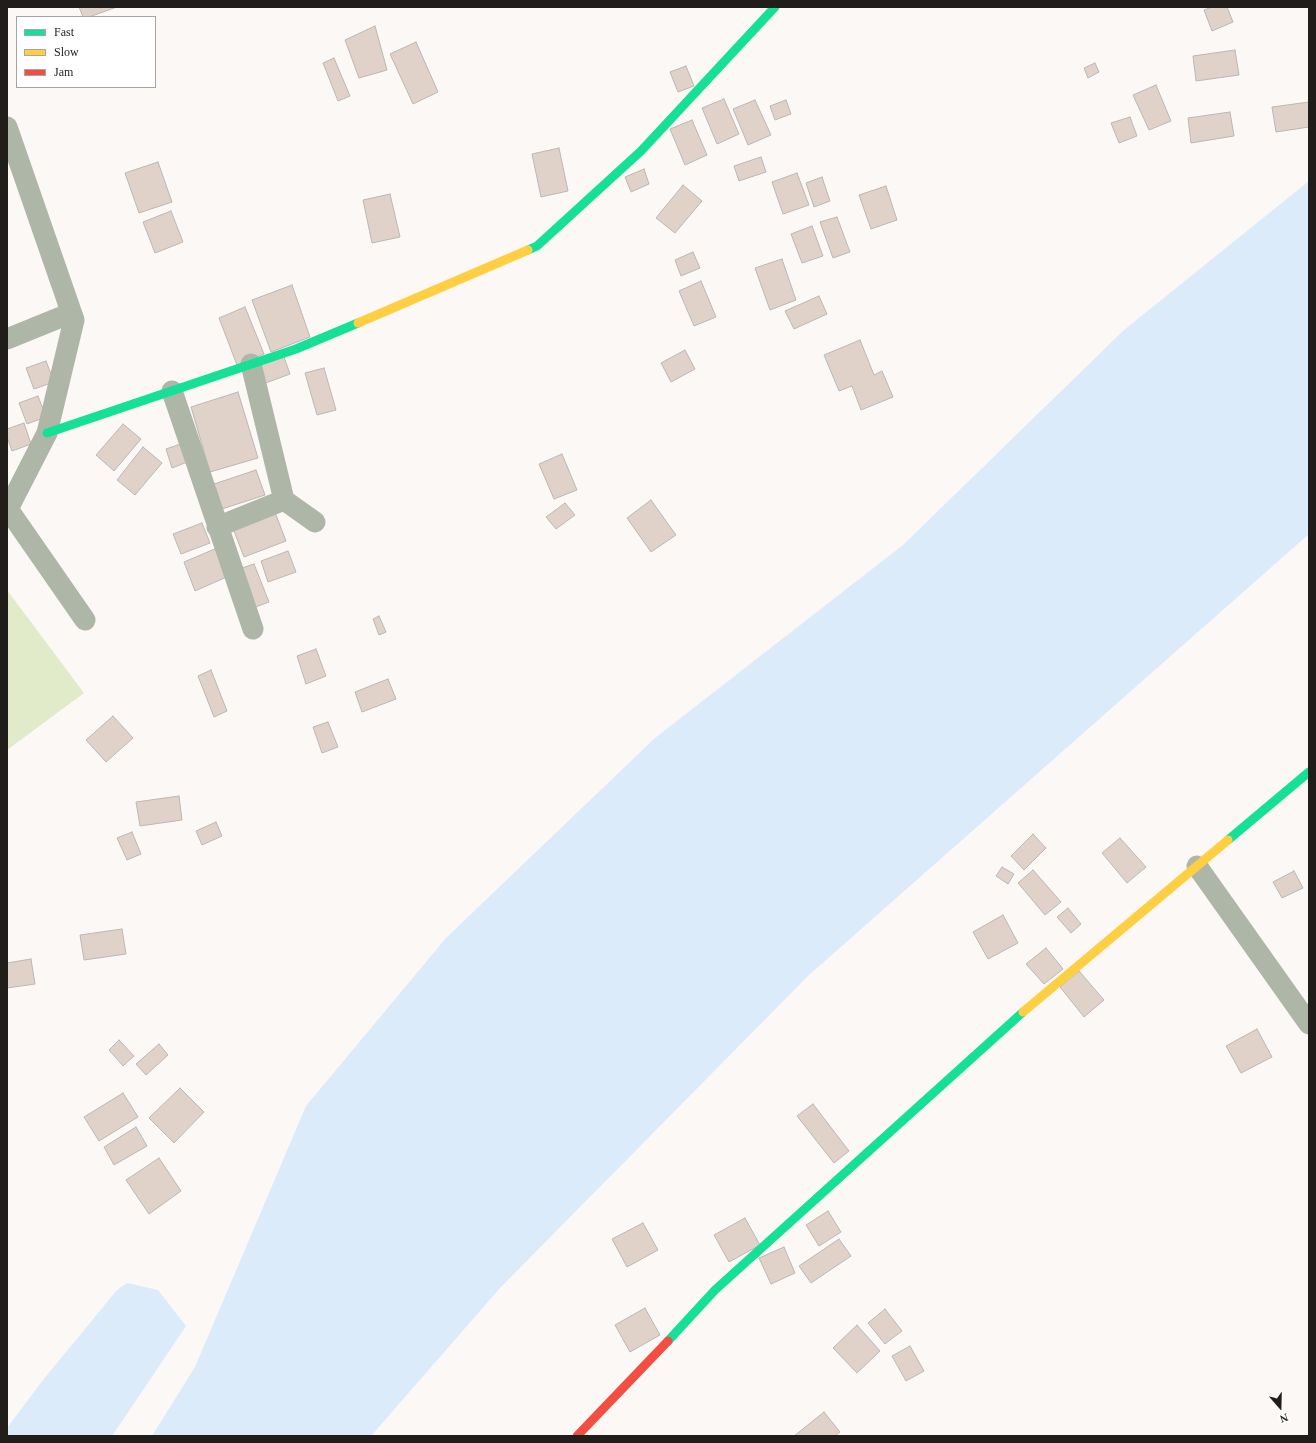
<!DOCTYPE html>
<html>
<head>
<meta charset="utf-8">
<style>
  body { margin:0 }
  #map { position:relative; width:1316px; height:1443px; overflow:hidden; background:#fbf8f6; font-family:Georgia,serif }
  canvas { display:block }
  .frame { position:absolute; inset:0; border:8px solid #201d1b; pointer-events:none }
  .legend { position:absolute; left:16px; top:16px; width:140px; height:72px; box-sizing:border-box; background:#fff; border:1px solid #a6a5a4; margin:0; padding:5px 7px; list-style:none; font-size:12px; color:#201d1b }
  .legend li { display:flex; align-items:center; gap:8px; height:20px }
  .legend b { width:20px; border:1px solid #a6a5a4 }
  .north { position:absolute; left:1260px; top:1387px; width:40px; height:40px; -webkit-text-stroke:3px #fff; paint-order:stroke; rotate:160deg; font-size:11px; font-weight:700; line-height:16px; text-align:center; color:#201d1b }
  .north::after { content:''; display:block; margin:auto; width:14px; height:18px; background:#201d1b; clip-path:polygon(50% 0,100% 100%,50% 72%,0 100%) }
</style>
</head>
<body>
<div id="map">
<canvas width="1316" height="1443"></canvas>
<div class="frame"></div>
<ul class="legend">
<li><b style="height:5px;background:#16e098"></b>Fast</li>
<li><b style="height:5px;background:#ffcf43"></b>Slow</li>
<li><b style="height:5px;background:#f24e42"></b>Jam</li>
</ul>
<div class="north">N</div>
</div>
<script>
const ctx = document.querySelector('canvas').getContext('2d');
ctx.lineJoin = 'round';
function fill(path, color) {
  ctx.fillStyle = color;
  ctx.fill(path, 'evenodd');
}
function shape(rows) {
  const path = new Path2D();
  for (const r of rows) {
    path.moveTo(r[0], r[1]);
    for (let i = 2; i < r.length; i += 2) path.lineTo(r[i], r[i + 1]);
  }
  return path;
}
function stroke(path, color, width, dash) {
  ctx.strokeStyle = color;
  ctx.lineWidth = width;
  ctx.lineCap = dash ? 'butt' : 'round';
  ctx.setLineDash(dash || []);
  ctx.stroke(path);
}
fill(shape([
  [7,590,84,693,7,750]
]), '#e1ebc9');
fill(shape([
  [1309,181,1309,534,809,975,500,1288,371,1436,152,1436,195,1367,306,1106,446,938,655,738,903,545,1124,330],
  [127,1283,158,1290,186,1326,112,1436,7,1436,7,1428,43,1380,117,1290]
]), '#dbebfa');
const building = shape([
  [79,7,117,7,89,17,83,17,79,7],
  [1212,7,1227,7,1233,22,1212,31,1204,10,1212,7],
  [375,26,387,70,359,78,345,40,375,26],
  [416,42,438,92,413,104,390,54,416,42],
  [1235,50,1239,75,1196,81,1193,56,1235,50],
  [334,58,350,96,338,101,323,63,334,58],
  [1095,63,1099,72,1088,78,1084,68,1095,63],
  [686,66,694,86,678,92,670,72,686,66],
  [1156,85,1171,121,1149,130,1133,95,1156,85],
  [724,99,739,134,717,144,702,108,724,99],
  [755,100,771,135,748,145,733,109,755,100],
  [786,100,791,114,775,120,770,106,786,100],
  [1309,102,1309,127,1276,132,1272,107,1309,102],
  [1230,112,1234,136,1191,143,1188,118,1230,112],
  [1130,117,1137,136,1119,143,1111,123,1130,117],
  [692,120,707,155,685,165,670,129,692,120],
  [559,148,568,191,541,197,532,154,559,148],
  [761,157,766,172,739,181,734,166,761,157],
  [158,162,172,202,139,213,125,173,158,162],
  [644,169,649,184,631,192,625,177,644,169],
  [797,173,809,205,783,214,772,182,797,173],
  [822,177,830,201,814,207,806,183,822,177],
  [683,185,702,201,675,233,656,218,683,185],
  [886,186,897,220,871,229,859,195,886,186],
  [390,194,400,237,372,243,363,200,390,194],
  [171,211,183,242,155,253,143,222,171,211],
  [837,217,850,252,833,258,820,222,837,217],
  [812,226,823,256,802,263,791,234,812,226],
  [693,252,700,268,681,276,675,260,693,252],
  [782,259,796,300,770,310,755,268,782,259],
  [701,281,716,317,694,326,679,291,701,281],
  [292,285,310,337,271,352,252,300,292,285],
  [819,296,827,314,794,329,785,311,819,296],
  [245,307,264,354,237,365,219,318,245,307],
  [860,340,874,375,882,371,893,397,861,410,852,386,839,391,824,355,860,340],
  [685,350,695,369,671,382,661,363,685,350],
  [284,357,290,374,263,384,257,366,284,357],
  [46,361,54,382,34,389,26,368,46,361],
  [324,368,336,410,317,415,305,373,324,368],
  [238,392,258,458,210,472,191,407,238,392],
  [38,396,46,417,27,424,19,403,38,396],
  [24,423,31,444,12,451,7,437,7,429,24,423],
  [123,424,141,439,114,471,96,455,123,424],
  [183,443,190,461,172,468,166,449,183,443],
  [143,447,162,463,135,495,117,480,143,447],
  [562,454,577,490,554,499,539,464,562,454],
  [256,470,265,495,222,509,214,484,256,470],
  [651,500,676,535,651,552,627,518,651,500],
  [271,502,286,541,244,557,229,518,271,502],
  [565,503,575,515,556,529,546,517,565,503],
  [202,523,210,543,181,554,173,534,202,523],
  [217,548,229,576,195,591,184,562,217,548],
  [288,551,296,572,268,582,261,561,288,551],
  [254,564,269,602,253,608,239,569,254,564],
  [379,616,386,632,379,635,373,619,379,616],
  [316,649,326,676,306,684,297,656,316,649],
  [211,670,227,711,214,717,198,676,211,670],
  [388,679,396,699,362,712,355,692,388,679],
  [113,716,133,738,106,762,86,740,113,716],
  [328,722,338,747,322,753,313,727,328,722],
  [179,796,182,820,140,826,136,802,179,796],
  [216,822,222,836,202,845,196,831,216,822],
  [132,832,141,854,127,860,117,838,132,832],
  [1033,834,1046,848,1024,870,1011,856,1033,834],
  [1120,838,1146,867,1127,883,1102,853,1120,838],
  [1002,867,1014,874,1008,884,996,876,1002,867],
  [1033,870,1061,902,1045,915,1018,883,1033,870],
  [1294,871,1303,888,1282,898,1273,882,1294,871],
  [1068,908,1081,924,1071,933,1057,917,1068,908],
  [1003,915,1018,943,988,959,973,932,1003,915],
  [122,929,126,954,84,960,80,935,122,929],
  [1046,948,1063,969,1044,984,1026,964,1046,948],
  [31,959,35,984,7,988,7,963,31,959],
  [1079,971,1104,1000,1084,1017,1060,987,1079,971],
  [1257,1029,1272,1057,1241,1073,1226,1046,1257,1029],
  [119,1040,134,1056,123,1066,109,1050,119,1040],
  [159,1044,168,1055,146,1075,136,1064,159,1044],
  [180,1088,204,1112,174,1143,149,1118,180,1088],
  [123,1093,138,1117,99,1141,84,1117,123,1093],
  [813,1104,849,1151,834,1163,797,1116,813,1104],
  [136,1127,147,1146,114,1165,104,1147,136,1127],
  [159,1158,181,1191,149,1214,126,1180,159,1158],
  [828,1211,841,1232,819,1246,806,1225,828,1211],
  [745,1218,760,1245,729,1262,714,1235,745,1218],
  [643,1223,658,1250,627,1267,612,1239,643,1223],
  [839,1239,851,1256,811,1283,799,1266,839,1239],
  [784,1247,795,1273,771,1284,759,1258,784,1247],
  [645,1308,660,1335,630,1352,615,1325,645,1308],
  [885,1309,902,1331,885,1344,868,1323,885,1309],
  [857,1325,880,1351,857,1373,833,1348,857,1325],
  [910,1346,924,1371,906,1381,892,1356,910,1346],
  [824,1412,840,1432,835,1436,794,1436,824,1412]
]);
fill(building, '#e0d2c8');
stroke(building, '#bab7b5', 1);
stroke(shape([
  [7,127,74,320,47,433,7,511],
  [7,339,71,313],
  [172,391,253,629],
  [284,500,315,522],
  [8,509,85,620],
  [217,527,284,500,251,364],
  [1197,866,1309,1024]
]), '#aeb6a7', 21);
stroke(shape([
  [528,250,537,246,641,151,775,7],
  [47,433,296,349,358,323],
  [1228,840,1309,772],
  [668,1341,715,1290,1023,1012]
]), '#16e098', 9);
stroke(shape([
  [358,323,528,250],
  [1023,1012,1228,840]
]), '#ffcf43', 9);
stroke(shape([
  [577,1436,668,1341]
]), '#f24e42', 9);
</script>
</body>
</html>
